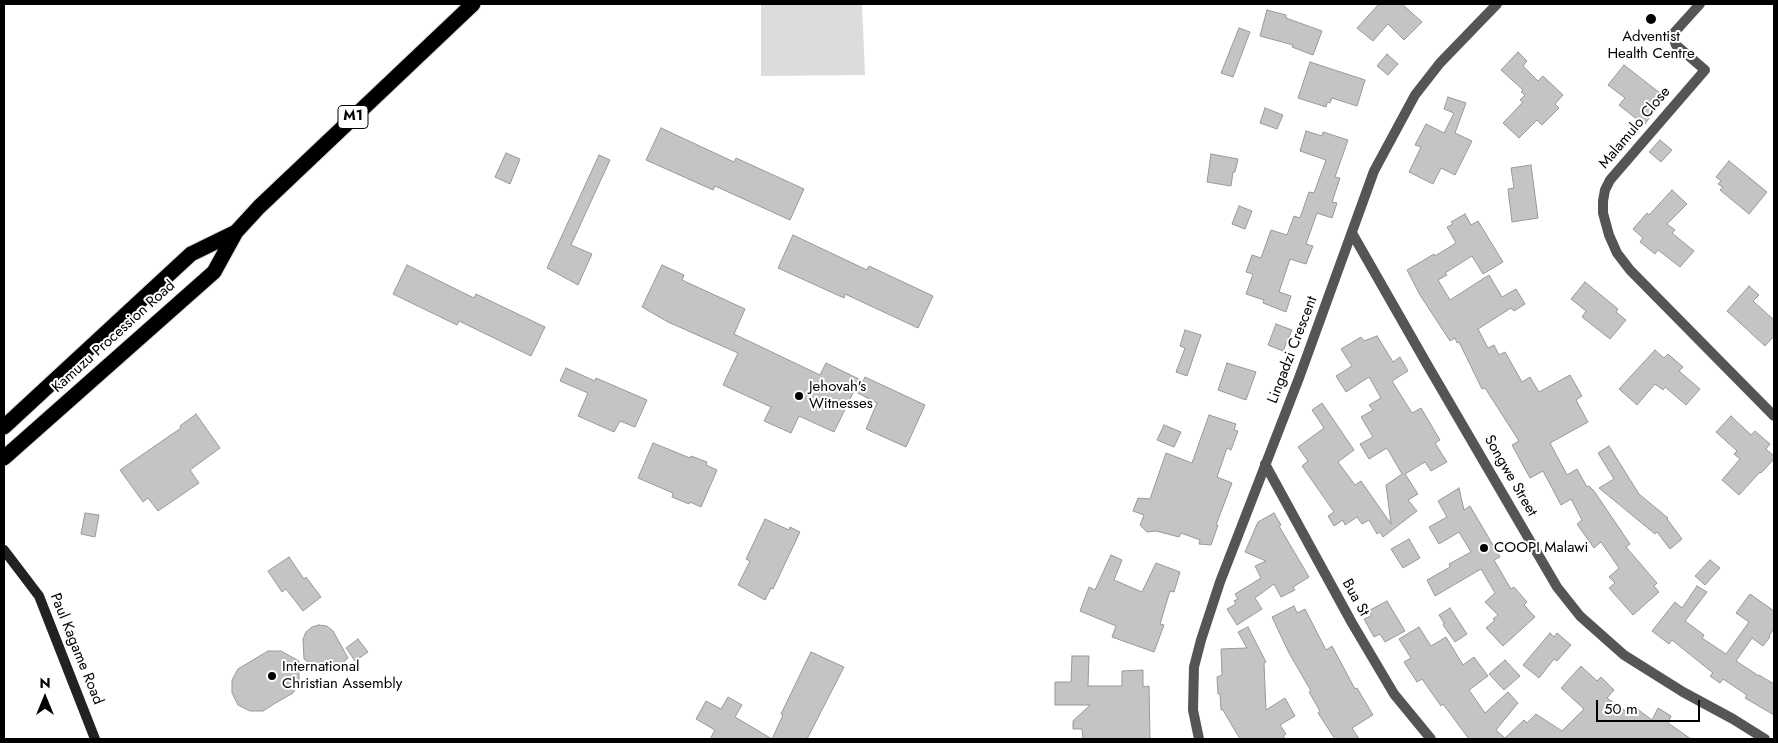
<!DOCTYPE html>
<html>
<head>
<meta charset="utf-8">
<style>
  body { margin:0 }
  #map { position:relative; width:1778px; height:743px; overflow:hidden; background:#fff; font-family:Jost,sans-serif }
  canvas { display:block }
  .frame { position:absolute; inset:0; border:5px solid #000; pointer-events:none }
  .north { position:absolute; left:20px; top:673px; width:50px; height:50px; -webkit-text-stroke:4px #fff; paint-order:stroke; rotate:0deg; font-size:14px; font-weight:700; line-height:20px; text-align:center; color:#000 }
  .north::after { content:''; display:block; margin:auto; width:18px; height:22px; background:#000; clip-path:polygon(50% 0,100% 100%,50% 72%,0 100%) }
  .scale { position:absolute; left:1596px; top:700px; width:104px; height:22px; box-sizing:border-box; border:2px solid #000; border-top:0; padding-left:6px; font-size:15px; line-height:18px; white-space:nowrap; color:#000; -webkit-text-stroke:4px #fff; paint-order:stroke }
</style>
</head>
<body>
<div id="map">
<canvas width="1778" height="743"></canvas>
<div class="frame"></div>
<div class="north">N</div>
<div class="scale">50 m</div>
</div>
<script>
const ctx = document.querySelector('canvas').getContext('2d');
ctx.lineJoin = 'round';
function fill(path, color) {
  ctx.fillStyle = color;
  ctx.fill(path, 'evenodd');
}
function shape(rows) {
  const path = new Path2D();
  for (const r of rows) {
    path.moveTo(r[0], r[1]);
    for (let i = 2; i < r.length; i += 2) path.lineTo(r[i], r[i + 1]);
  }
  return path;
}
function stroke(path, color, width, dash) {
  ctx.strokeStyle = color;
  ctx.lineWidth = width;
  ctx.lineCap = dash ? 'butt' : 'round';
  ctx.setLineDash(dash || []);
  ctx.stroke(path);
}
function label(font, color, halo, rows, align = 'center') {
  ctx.font = font + ' Jost,sans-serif';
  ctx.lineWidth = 4;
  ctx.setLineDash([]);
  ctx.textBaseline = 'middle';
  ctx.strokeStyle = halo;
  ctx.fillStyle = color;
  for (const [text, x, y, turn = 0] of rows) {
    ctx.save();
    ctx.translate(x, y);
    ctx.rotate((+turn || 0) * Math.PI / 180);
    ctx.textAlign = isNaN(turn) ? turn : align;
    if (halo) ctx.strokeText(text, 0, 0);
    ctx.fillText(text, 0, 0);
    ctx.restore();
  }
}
fill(shape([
  [761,4,862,4,865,75,761,76]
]), '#dcdcdc');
const building = shape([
  [1379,4,1402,4,1422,22,1404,40,1388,24,1373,41,1357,28,1379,4],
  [1267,10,1286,15,1286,18,1322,31,1313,55,1292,47,1293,45,1260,36,1267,10],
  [1239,28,1250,32,1233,77,1221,73,1239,28],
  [1518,52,1527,61,1523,66,1538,81,1543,76,1563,95,1555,104,1559,108,1542,125,1537,120,1519,138,1503,123,1523,102,1520,100,1525,95,1521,92,1523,90,1501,70,1518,52],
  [1387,54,1398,64,1388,75,1377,66,1387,54],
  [1310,62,1365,80,1357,106,1332,98,1330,103,1327,102,1326,107,1298,98,1310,62],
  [1624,65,1665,97,1644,125,1619,105,1625,98,1608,85,1624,65],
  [1448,97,1466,103,1455,133,1472,141,1455,175,1441,168,1433,184,1409,172,1421,147,1415,145,1426,124,1444,133,1454,113,1444,109,1448,97],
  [1265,108,1283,115,1277,129,1260,123,1265,108],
  [661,128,734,162,736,158,804,189,790,220,715,186,713,190,646,160,661,128],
  [1306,131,1322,136,1323,132,1348,140,1335,177,1340,178,1332,202,1337,203,1332,218,1317,213,1306,244,1313,246,1306,264,1290,259,1279,292,1291,296,1286,312,1263,303,1264,300,1246,294,1253,274,1246,272,1252,255,1261,258,1271,230,1287,235,1294,216,1300,218,1309,192,1314,193,1326,160,1300,151,1306,131],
  [1660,140,1672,150,1661,162,1649,152,1660,140],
  [506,153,520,159,510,184,495,177,506,153],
  [1211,154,1238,159,1235,172,1233,172,1231,186,1207,182,1211,154],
  [599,155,610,160,571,245,592,254,578,285,547,268,599,155],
  [1729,161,1767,192,1749,214,1720,190,1723,187,1718,184,1721,181,1716,177,1729,161],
  [1531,165,1538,218,1512,222,1508,189,1514,188,1511,168,1531,165],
  [1672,190,1687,204,1667,224,1675,230,1672,233,1694,251,1680,267,1658,250,1655,254,1640,242,1643,238,1633,229,1647,213,1649,215,1672,190],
  [1239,206,1252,211,1245,229,1232,224,1239,206],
  [1465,214,1471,225,1478,221,1503,262,1483,274,1472,256,1445,273,1447,275,1438,280,1450,300,1489,275,1502,297,1516,289,1525,304,1514,311,1511,308,1478,329,1488,348,1494,345,1499,355,1505,352,1522,382,1530,377,1539,392,1570,375,1582,396,1576,400,1588,422,1550,443,1567,475,1577,469,1587,487,1589,486,1594,491,1630,544,1626,547,1657,583,1654,586,1659,592,1633,615,1609,588,1615,583,1609,577,1619,568,1601,542,1594,548,1577,524,1582,520,1571,499,1561,505,1543,471,1530,478,1512,445,1519,441,1485,388,1482,389,1459,342,1457,343,1455,338,1450,341,1420,295,1407,270,1434,254,1435,256,1456,243,1447,227,1453,224,1451,222,1465,214],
  [793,235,867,270,869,266,933,296,918,328,845,294,844,298,778,268,793,235],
  [407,265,474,298,476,294,545,327,531,356,459,321,457,325,393,294,407,265],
  [662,265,684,275,682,280,745,309,734,334,820,375,826,363,863,381,865,377,925,405,906,447,866,429,877,403,854,391,834,432,799,416,791,433,764,421,771,407,723,385,738,353,668,322,642,307,662,265],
  [1585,282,1618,309,1616,312,1626,320,1610,339,1582,317,1586,311,1571,299,1585,282],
  [1749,286,1759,295,1753,301,1774,320,1774,336,1765,346,1727,311,1749,286],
  [1276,324,1292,330,1283,351,1268,345,1276,324],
  [1185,330,1201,335,1187,376,1176,372,1185,348,1180,346,1185,330],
  [1377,336,1393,362,1400,357,1408,371,1392,381,1412,413,1421,408,1440,440,1435,443,1447,462,1431,471,1425,462,1405,474,1418,494,1408,500,1417,511,1383,537,1380,532,1377,534,1369,520,1362,524,1357,517,1345,525,1343,520,1334,526,1328,516,1334,512,1302,466,1308,461,1298,447,1324,428,1312,410,1322,403,1354,450,1338,462,1355,485,1361,481,1391,524,1386,485,1402,474,1387,448,1369,459,1360,444,1373,437,1361,417,1373,410,1369,405,1381,398,1369,377,1346,392,1336,376,1352,366,1341,349,1361,337,1364,341,1377,336],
  [1655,350,1664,358,1668,354,1683,367,1679,371,1700,389,1686,405,1665,387,1663,390,1655,384,1637,405,1619,389,1655,350],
  [1227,363,1256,372,1246,400,1218,390,1227,363],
  [566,368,595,381,596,378,647,400,635,427,620,421,614,432,578,416,588,393,560,381,566,368],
  [196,414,220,448,190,470,199,483,158,511,148,498,143,502,120,470,181,428,180,426,196,414],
  [1209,415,1236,424,1234,430,1238,431,1231,450,1227,448,1217,477,1232,483,1216,525,1218,525,1211,545,1199,544,1200,540,1181,533,1179,537,1156,531,1147,532,1140,525,1144,515,1133,511,1138,498,1150,499,1166,453,1192,463,1209,415],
  [1731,416,1751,435,1755,431,1770,444,1766,449,1774,456,1774,459,1761,473,1760,472,1739,495,1722,480,1740,459,1734,454,1737,451,1716,432,1731,416],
  [1164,425,1181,432,1174,447,1157,440,1164,425],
  [653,443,690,458,691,456,707,462,706,465,717,470,701,507,690,502,689,504,672,497,673,493,638,478,653,443],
  [1609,446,1639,494,1668,518,1667,519,1682,539,1670,549,1657,532,1655,534,1599,488,1614,479,1598,453,1609,446],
  [1459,488,1464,510,1470,506,1500,557,1494,560,1511,589,1514,587,1527,602,1524,605,1535,617,1503,646,1486,628,1495,620,1493,619,1498,615,1485,602,1495,593,1481,569,1435,596,1427,580,1450,567,1449,564,1471,552,1459,532,1439,544,1429,527,1447,517,1438,501,1459,488],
  [85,513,99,515,95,537,81,534,85,513],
  [1274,513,1281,525,1279,526,1309,577,1293,587,1295,590,1281,597,1274,584,1255,598,1262,609,1237,625,1227,609,1236,604,1234,601,1238,599,1235,594,1261,578,1255,566,1266,561,1245,552,1258,522,1274,513],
  [765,519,789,530,790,527,800,532,773,589,771,588,765,600,738,585,750,561,746,559,765,519],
  [1409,539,1420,558,1403,568,1391,549,1409,539],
  [1111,555,1122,560,1114,580,1142,592,1156,563,1180,572,1174,592,1170,591,1160,624,1164,625,1154,652,1112,637,1116,626,1080,611,1089,587,1095,590,1111,555],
  [289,557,304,579,306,577,321,597,303,611,286,589,282,592,268,571,289,557],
  [1710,560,1720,568,1705,585,1695,576,1710,560],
  [1697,586,1707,592,1685,621,1704,635,1702,638,1726,654,1749,622,1736,613,1750,594,1774,611,1774,628,1769,636,1770,637,1763,646,1752,638,1736,661,1759,676,1759,675,1774,684,1774,715,1745,698,1747,695,1723,679,1720,683,1710,676,1713,673,1672,640,1669,644,1652,631,1675,602,1682,608,1697,586],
  [1387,601,1405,631,1385,642,1380,634,1374,637,1364,619,1371,616,1370,610,1387,601],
  [1294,606,1297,613,1305,609,1326,650,1332,646,1355,689,1357,688,1373,715,1352,728,1359,739,1335,739,1318,713,1320,711,1309,692,1311,691,1289,653,1272,617,1294,606],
  [1450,608,1467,634,1455,642,1443,625,1444,623,1439,615,1450,608],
  [319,625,327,626,333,631,348,658,335,670,323,673,304,659,303,639,306,632,312,627,319,625],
  [1248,627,1266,662,1264,663,1266,710,1285,698,1295,716,1280,725,1286,734,1283,736,1285,739,1240,739,1223,710,1221,710,1220,694,1218,694,1217,677,1222,675,1221,649,1247,648,1238,632,1248,627],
  [1419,627,1431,646,1446,637,1463,665,1474,657,1488,676,1469,690,1485,713,1508,692,1518,703,1496,730,1505,738,1524,720,1527,723,1536,714,1562,731,1584,709,1561,688,1581,666,1597,681,1601,677,1614,690,1607,698,1631,715,1636,708,1652,720,1658,708,1671,716,1668,723,1691,739,1469,739,1443,704,1441,706,1422,679,1417,682,1404,662,1411,658,1399,639,1419,627],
  [1550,633,1554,637,1557,633,1571,645,1557,661,1554,659,1539,678,1523,665,1550,633],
  [358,639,368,652,355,661,346,648,358,639],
  [268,651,281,651,299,661,299,682,293,693,274,704,263,711,250,711,238,705,232,693,232,680,238,669,268,651],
  [811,652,844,667,807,739,710,739,715,730,696,719,706,701,721,709,728,697,742,705,735,717,772,739,783,715,781,714,811,652],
  [1072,656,1089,656,1088,686,1122,686,1122,671,1143,670,1143,687,1149,686,1150,739,1083,739,1082,729,1073,729,1073,721,1090,705,1055,705,1055,682,1071,682,1072,656],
  [1505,660,1520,676,1504,690,1489,674,1505,660]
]);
fill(building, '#c4c4c4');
stroke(building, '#999', 1);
const highway = shape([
  [4,427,191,254,236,232],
  [4,458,214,272,236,232,259,207,473,4]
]);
stroke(highway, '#dbdbdb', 17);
stroke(shape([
  [1700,4,1672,35,1676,45,1705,70,1610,180,1605,190,1603,201,1603,213,1609,235,1617,253,1630,270,1774,416],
  [1352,233,1428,366,1557,587,1580,616,1624,655,1683,692,1733,719,1765,739],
  [1265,464,1352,623,1394,694,1431,739],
  [1199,739,1193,710,1194,667,1201,640,1220,582,1299,378,1374,171,1415,95,1440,63,1497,4]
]), '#555', 10);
stroke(shape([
  [4,550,39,596,95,739]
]), '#222', 10);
stroke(highway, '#000', 15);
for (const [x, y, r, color] of [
  [1651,19,6,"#000"],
  [799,396,5,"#000"],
  [1484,548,5,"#000"],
  [272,676,5,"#000"]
]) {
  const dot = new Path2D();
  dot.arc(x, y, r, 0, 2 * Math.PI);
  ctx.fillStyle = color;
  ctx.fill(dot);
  stroke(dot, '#fff', 2);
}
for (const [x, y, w] of [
  [353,117,30]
]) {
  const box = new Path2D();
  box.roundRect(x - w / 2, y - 11.5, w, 23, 4);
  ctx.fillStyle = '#fff';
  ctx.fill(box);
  stroke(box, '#000', 1);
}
label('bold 14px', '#000', null, [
  ["M1",353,117]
]);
label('15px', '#000', '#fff', [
  ["Adventist",1651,37,"center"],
  ["Health Centre",1651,54,"center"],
  ["Jehovah's",809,387],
  ["Witnesses",809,404],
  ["COOPI Malawi",1494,548],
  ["International",282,667],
  ["Christian Assembly",282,684]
], 'left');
label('15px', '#000', '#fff', [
  ["Malamulo Close",1635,128,-50],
  ["Kamuzu Procession Road",114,337,-42],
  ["Lingadzi Crescent",1293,350,-69],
  ["Songwe Street",1510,476,60],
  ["Bua St",1355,598,61],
  ["Paul Kagame Road",76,649,68]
]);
</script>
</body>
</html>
